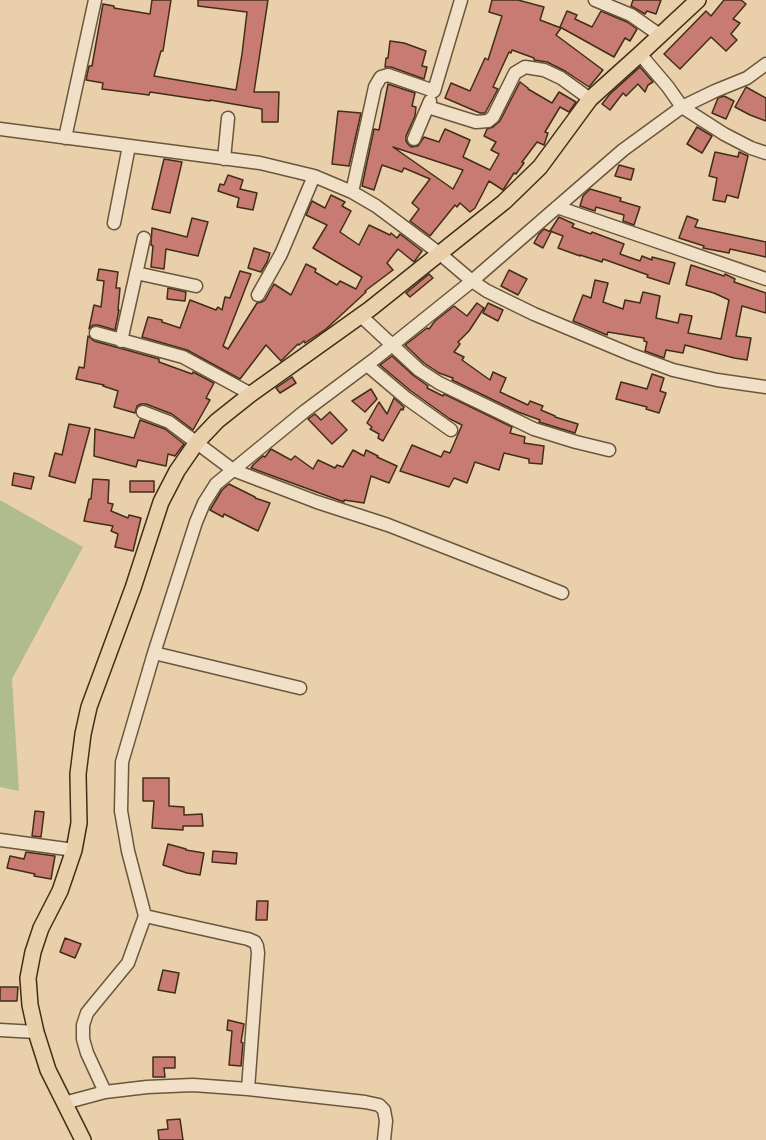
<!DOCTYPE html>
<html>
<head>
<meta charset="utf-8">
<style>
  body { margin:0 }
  canvas { display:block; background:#e9d0ab }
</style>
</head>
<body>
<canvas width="766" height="1140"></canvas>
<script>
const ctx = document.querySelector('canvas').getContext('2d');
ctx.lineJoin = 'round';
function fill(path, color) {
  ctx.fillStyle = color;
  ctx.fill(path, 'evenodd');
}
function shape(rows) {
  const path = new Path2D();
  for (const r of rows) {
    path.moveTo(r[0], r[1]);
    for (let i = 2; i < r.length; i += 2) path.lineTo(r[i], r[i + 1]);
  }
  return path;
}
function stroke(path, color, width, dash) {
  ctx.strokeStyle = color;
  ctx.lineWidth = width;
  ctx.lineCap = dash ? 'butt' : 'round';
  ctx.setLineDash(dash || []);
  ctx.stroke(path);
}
fill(shape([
  [0,500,83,547,12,679,19,791,0,787]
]), '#b0bc8e');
const building = shape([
  [152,0,171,0,163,51,161,51,154,76,236,90,242,54,247,12,198,6,198,0,268,0,254,92,279,92,278,122,262,122,262,109,210,100,210,101,150,92,149,95,102,89,103,83,86,80,89,66,92,66,103,4,114,6,114,8,150,14,152,0],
  [492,0,518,0,544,7,540,20,561,28,556,35,603,70,589,87,565,71,547,62,534,60,534,58,512,50,511,53,509,52,493,87,498,89,485,113,480,113,445,98,451,83,470,91,485,58,488,60,502,16,489,12,492,0],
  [633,0,661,0,656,14,647,11,645,14,631,6,633,0],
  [724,0,741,0,746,4,733,19,740,23,731,34,737,40,726,51,711,37,680,69,664,54,706,11,711,16,724,0],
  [567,11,577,15,575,19,592,27,601,11,627,22,637,29,630,41,625,38,614,57,560,27,567,11],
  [390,41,404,43,426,51,422,66,427,67,424,79,391,67,385,67,386,58,388,58,390,41],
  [640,67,653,82,648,85,645,92,638,84,626,96,623,93,610,110,602,104,610,94,640,67],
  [520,82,528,88,528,89,552,103,559,92,576,102,569,112,560,107,545,132,548,133,544,145,537,142,522,162,524,163,516,174,514,173,503,190,489,181,475,208,470,212,460,203,457,207,455,205,430,236,410,221,419,209,412,203,430,179,404,168,402,172,382,165,374,190,362,186,374,129,379,130,388,84,415,93,412,106,416,107,415,116,406,136,406,141,408,144,411,147,418,146,424,137,439,142,445,129,470,140,463,157,490,170,499,154,491,150,496,142,484,136,487,129,493,127,500,121,520,82],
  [393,147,463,170,453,189,393,147],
  [746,87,766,98,766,121,750,115,735,107,746,87],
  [724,96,734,101,726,119,712,113,718,98,724,96],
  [338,111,361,113,349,166,332,164,338,111],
  [697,127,712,136,702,153,687,144,697,127],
  [715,152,738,157,739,152,748,156,738,198,727,195,725,202,713,200,717,178,709,176,715,152],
  [164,159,182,162,170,213,152,209,164,159],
  [619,165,634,169,631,180,615,176,619,165],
  [228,175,243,180,240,189,257,193,253,210,237,207,239,198,218,191,220,184,224,185,228,175],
  [590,189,621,198,620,201,640,207,634,225,623,221,624,215,596,207,595,211,580,206,583,196,590,189],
  [331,195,345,202,342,206,351,211,340,232,359,245,369,225,390,235,391,233,397,238,400,234,422,251,414,262,398,249,387,263,393,270,365,291,366,292,326,329,305,343,304,341,299,345,298,344,281,361,266,345,240,379,187,350,142,337,148,317,162,320,162,322,180,328,190,300,216,310,218,307,222,310,225,297,230,298,240,271,251,274,223,346,228,349,257,303,262,302,265,300,274,284,291,295,306,264,316,269,315,272,337,285,340,281,356,289,362,277,313,248,327,225,306,215,312,201,325,208,331,195],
  [687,216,698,220,695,227,766,242,766,257,730,249,729,253,703,248,704,246,679,238,687,216],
  [559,217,574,224,572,227,591,234,592,232,624,244,620,254,640,261,642,256,652,260,652,257,675,263,669,284,647,277,648,275,603,259,602,262,580,255,580,256,558,248,563,236,550,231,559,217],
  [192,218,208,222,198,256,166,249,164,269,151,267,153,246,151,245,152,228,187,237,192,218],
  [544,229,551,232,543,248,534,243,539,234,544,229],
  [254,248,270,253,267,262,261,272,248,268,254,248],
  [691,265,724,276,725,274,735,279,734,282,766,293,766,313,742,306,736,336,751,338,747,360,734,358,685,345,683,353,666,350,664,358,645,351,647,342,644,341,644,338,608,332,607,335,573,321,583,295,591,298,595,280,608,283,603,302,623,309,625,300,640,303,643,292,660,296,656,318,678,323,680,314,692,316,688,333,721,339,729,300,714,293,686,285,691,265],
  [99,269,118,272,116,288,120,288,118,310,119,310,115,330,98,325,93,325,89,329,94,305,101,307,104,281,97,280,99,269],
  [509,270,527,279,518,295,501,286,509,270],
  [429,274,433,278,410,297,406,293,429,274],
  [168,288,186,292,185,301,167,299,168,288],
  [477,303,484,308,469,331,458,342,460,344,454,352,464,357,462,360,490,380,493,372,506,378,500,392,528,405,530,401,543,406,541,410,555,416,555,417,578,424,575,433,539,422,540,420,518,412,452,380,453,378,439,373,424,363,405,345,427,328,429,329,435,321,454,306,467,316,477,303],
  [488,303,503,310,498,321,483,313,488,303],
  [88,336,94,341,159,359,159,362,192,374,193,372,214,383,206,398,210,400,193,430,172,414,146,404,141,404,137,406,135,413,114,407,118,391,103,386,104,385,76,379,79,367,84,368,88,336],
  [392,356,414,376,428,386,427,388,443,396,444,394,512,427,510,433,525,437,524,443,544,446,542,464,529,463,529,459,504,453,499,470,475,462,467,483,454,478,449,487,400,471,412,445,441,457,444,451,450,453,462,425,450,419,411,391,380,365,392,356],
  [652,374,664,378,660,391,666,393,659,413,646,409,647,407,616,399,621,382,647,389,652,374],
  [292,377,296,383,280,393,276,388,292,377],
  [371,389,377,399,365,412,352,401,371,389],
  [394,398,404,407,403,410,401,409,383,441,378,438,379,434,370,429,372,427,367,423,379,402,387,414,394,398],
  [330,412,347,430,332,444,308,419,315,414,321,420,330,412],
  [140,420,165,429,184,444,175,456,168,454,166,466,138,460,136,467,94,456,95,429,134,438,140,420],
  [69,424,90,428,75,483,49,476,55,453,62,455,69,424],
  [271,449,291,460,295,456,313,469,318,460,335,468,337,465,343,467,353,450,364,456,366,450,378,456,377,457,397,466,389,483,371,476,364,503,344,500,344,502,251,468,254,464,263,456,265,457,271,449],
  [14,473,34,477,31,489,12,485,14,473],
  [93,479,109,480,108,503,113,504,111,511,128,518,129,515,141,518,133,551,115,547,118,534,111,531,113,526,84,521,89,499,91,499,93,479],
  [130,481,154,481,154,492,130,492,130,481],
  [229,484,255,497,255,498,270,503,258,531,224,514,223,517,210,510,222,490,229,484],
  [143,778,169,778,169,806,184,807,184,815,202,814,203,826,183,826,183,830,152,828,154,801,143,801,143,778],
  [35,811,44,812,41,837,32,836,35,811],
  [168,844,186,849,186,850,204,853,200,875,187,873,163,865,168,844],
  [213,851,237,853,236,864,212,862,213,851],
  [26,852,55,856,51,879,34,876,35,874,7,868,10,856,24,859,26,852],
  [257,901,268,901,267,920,256,920,257,901],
  [65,938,81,944,75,958,60,952,65,938],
  [163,970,179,973,175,993,158,990,163,970],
  [0,987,18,987,17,1001,0,1001,0,987],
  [228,1020,244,1024,241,1042,243,1043,241,1066,229,1065,232,1031,227,1030,228,1020],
  [153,1057,175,1057,175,1068,164,1068,165,1077,153,1077,153,1057],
  [180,1119,183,1140,159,1140,158,1130,168,1129,167,1120,180,1119]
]);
fill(building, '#c87b73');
stroke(building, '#412e17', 1.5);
const minor = shape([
  [595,0,631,15,661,36],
  [640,54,668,87,682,107,724,134,751,148,766,153],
  [428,107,476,122,488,121,493,117,515,73,525,67,544,70,561,78,590,99],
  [0,129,260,163,314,176,352,192,376,206,439,253,472,281,487,291,534,314,630,354,673,370,717,380,766,387],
  [65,138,95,0],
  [414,139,430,101],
  [224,159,228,118],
  [352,192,375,87,379,80,381,77,388,75,434,91,461,0],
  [557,207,766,279],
  [114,223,129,146],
  [136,273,196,286],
  [258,295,281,254,314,176],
  [361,316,419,370,439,383,534,429,576,442,609,450],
  [96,333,183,357,251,394],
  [121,341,144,238],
  [367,365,406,398,451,430],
  [143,412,169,422,233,470,317,502,388,525,562,593],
  [154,653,300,688],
  [0,840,74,850],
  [145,916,248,939,255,942,257,946,258,953,248,1089],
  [0,1030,36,1032],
  [105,1092,87,1053,83,1039,83,1025,87,1013,95,1003,128,963,145,916,128,851,121,811,122,762,154,653,196,522,204,503,216,484,305,411,376,358,472,281,623,150,682,107,715,91,747,78,766,64],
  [64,1103,105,1092,147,1087,193,1085,248,1089,365,1102,379,1105,384,1110,386,1121,384,1140]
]);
const major = shape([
  [83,1140,48,1070,36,1032,30,1005,28,978,33,952,41,928,60,891,74,850,79,823,78,774,83,734,89,707,133,588,161,502,177,471,197,442,217,421,251,394,370,309,504,202,540,167,590,99,640,54,698,0]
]);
stroke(minor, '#6b563c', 15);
stroke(major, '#412e17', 18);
stroke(minor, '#f1e0c8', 12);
stroke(major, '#e9d0ab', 15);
</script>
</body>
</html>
